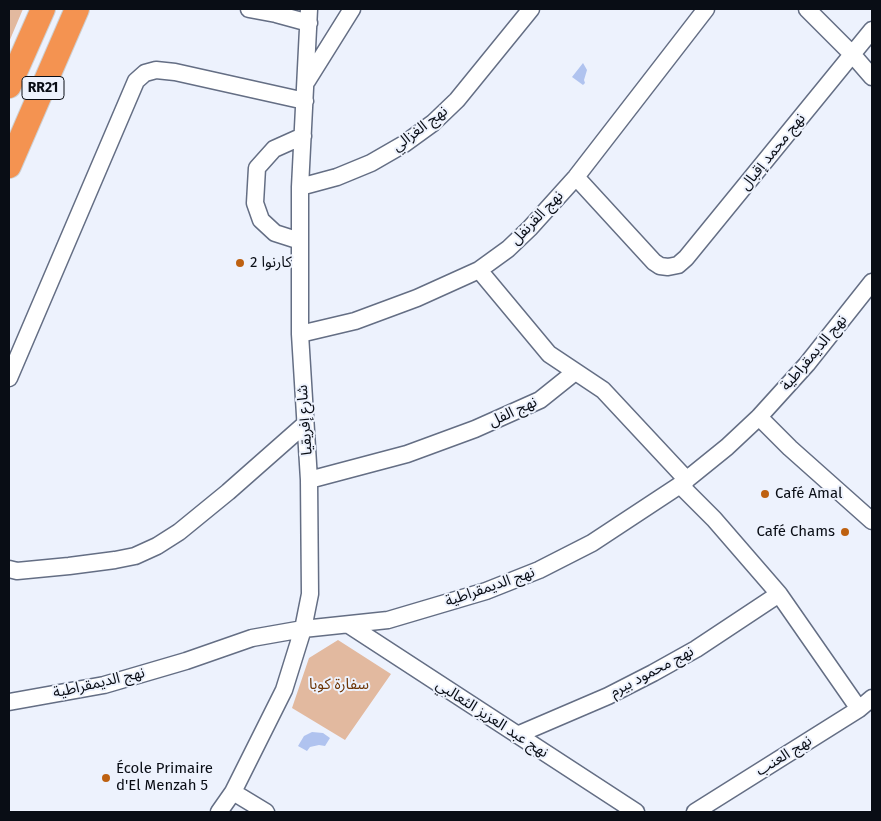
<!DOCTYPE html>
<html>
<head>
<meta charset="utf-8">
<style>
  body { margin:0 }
  #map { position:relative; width:881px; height:821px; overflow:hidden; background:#edf2fd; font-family:"Fira Sans",sans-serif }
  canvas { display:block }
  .frame { position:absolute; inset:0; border:10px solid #090d15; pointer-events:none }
</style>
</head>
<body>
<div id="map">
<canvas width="881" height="821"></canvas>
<div class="frame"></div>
</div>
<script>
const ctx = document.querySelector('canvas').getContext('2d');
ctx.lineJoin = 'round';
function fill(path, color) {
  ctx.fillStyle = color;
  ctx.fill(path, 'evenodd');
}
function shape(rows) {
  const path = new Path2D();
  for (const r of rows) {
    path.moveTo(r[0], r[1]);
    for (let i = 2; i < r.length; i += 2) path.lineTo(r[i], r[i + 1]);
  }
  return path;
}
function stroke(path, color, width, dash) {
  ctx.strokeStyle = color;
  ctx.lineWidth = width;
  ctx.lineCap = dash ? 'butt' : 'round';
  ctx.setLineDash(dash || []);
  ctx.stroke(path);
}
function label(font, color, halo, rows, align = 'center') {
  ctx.font = font + ' "Fira Sans","Noto Sans Arabic",sans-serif';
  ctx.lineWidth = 4;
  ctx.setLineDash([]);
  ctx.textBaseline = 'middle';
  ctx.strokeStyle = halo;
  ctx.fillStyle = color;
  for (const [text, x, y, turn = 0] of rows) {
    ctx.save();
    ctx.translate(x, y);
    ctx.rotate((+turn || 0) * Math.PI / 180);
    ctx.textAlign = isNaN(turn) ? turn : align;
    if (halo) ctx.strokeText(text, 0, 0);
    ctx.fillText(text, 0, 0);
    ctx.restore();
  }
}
fill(shape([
  [9,9,23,9,9,42],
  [338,640,391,674,345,740,292,708,309,658]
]), '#e2b99f');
fill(shape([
  [583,63,587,70,584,80,585,83,583,85,572,77],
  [312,732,323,733,330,738,325,746,319,745,310,747,307,751,298,746,304,736]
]), '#b0c3ef');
const minor = shape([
  [249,9,276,14,309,23],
  [807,9,852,54,872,77],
  [307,81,352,9],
  [576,177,654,262,660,266,668,267,678,265,686,258,872,30],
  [300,187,337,177,371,163,404,144,433,123,457,100,531,9],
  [300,241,275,233,261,220,255,203,257,168,274,149,303,136],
  [479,270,549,354,603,390,687,480],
  [300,334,355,321,417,298,479,270,508,249,530,228,576,177,706,9],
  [9,378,136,81,145,73,156,70,175,72,305,101],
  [759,417,790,448,872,521],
  [309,480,407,454,475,429,540,400,575,372],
  [680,485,714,519,779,594,859,709],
  [9,569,17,571,69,566,115,560,135,556,157,546,179,532,228,492,304,425],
  [349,625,636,812],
  [9,702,104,685,186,661,252,638,303,629,388,620,486,591,539,570,592,543,680,485,727,447,759,417,807,364,872,282],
  [517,735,608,696,653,673,696,649,779,594],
  [233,792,266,812],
  [219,812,233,792,284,690,303,629,310,594,309,480,300,334,300,187,309,9],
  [695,812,859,709,872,698]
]);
const highway = shape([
  [9,86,43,9],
  [9,166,77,9]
]);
stroke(minor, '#646e84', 19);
stroke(highway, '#cecfd0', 26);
stroke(minor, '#fff', 16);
stroke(highway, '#f49351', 24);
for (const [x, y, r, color] of [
  [240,263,5,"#be6111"],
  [765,494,5,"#be6111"],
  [845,532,5,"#be6111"],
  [106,778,5,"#be6111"]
]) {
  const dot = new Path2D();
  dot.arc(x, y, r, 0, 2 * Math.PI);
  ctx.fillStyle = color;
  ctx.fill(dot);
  stroke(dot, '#edf2fd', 2);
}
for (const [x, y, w] of [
  [43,88,42]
]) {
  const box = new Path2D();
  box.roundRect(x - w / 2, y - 11.5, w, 23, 4);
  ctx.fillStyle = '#edf2fd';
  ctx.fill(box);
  stroke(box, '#090d15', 1);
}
label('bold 14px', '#090d15', null, [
  ["RR21",43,88]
]);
label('15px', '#090d15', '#edf2fd', [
  ["نهج الغزالي",420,129,-37],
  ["نهج محمد إقبال",773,152,-51],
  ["نهج القرنفل",537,218,-46],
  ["نهج الديمقراطية",814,353,-50],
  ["نهج الفل",513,412,-25],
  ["شارع إفريقيا",305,420,-94],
  ["نهج الديمقراطية",490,587,-19],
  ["نهج محمود بيرم",652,672,-28],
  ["نهج الديمقراطية",99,683,-13],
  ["نهج عبد العزيز الثعالبي",492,719,33],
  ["نهج العنب",784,756,-32]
]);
label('15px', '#090d15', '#edf2fd', [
  ["كارنوا 2",250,263],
  ["Café Amal",775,494],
  ["Café Chams",835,532,"right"],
  ["École Primaire",116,769],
  ["d'El Menzah 5",116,786]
], 'left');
label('15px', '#6d3506', '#edf2fd', [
  ["سفارة كوبا",339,685]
]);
</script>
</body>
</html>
